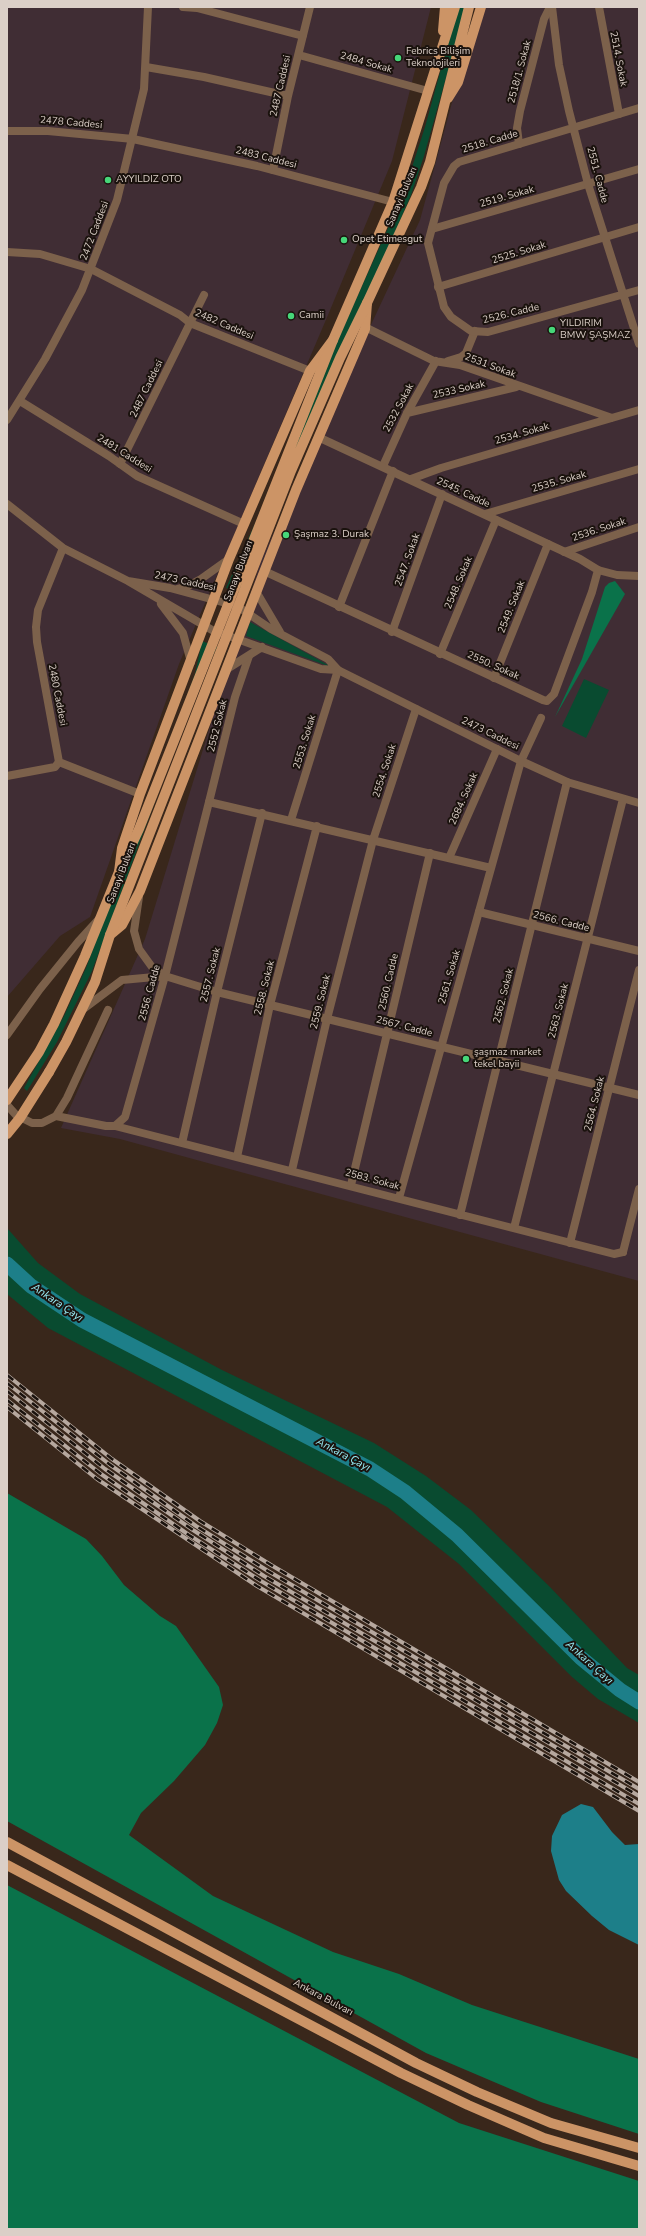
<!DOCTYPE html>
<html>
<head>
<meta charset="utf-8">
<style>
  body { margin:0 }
  #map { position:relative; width:646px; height:2236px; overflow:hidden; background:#39271b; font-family:"Nunito Sans",sans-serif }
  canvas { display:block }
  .frame { position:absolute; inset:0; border:8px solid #dbcfc7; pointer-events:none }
</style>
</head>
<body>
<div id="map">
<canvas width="646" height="2236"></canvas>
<div class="frame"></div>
</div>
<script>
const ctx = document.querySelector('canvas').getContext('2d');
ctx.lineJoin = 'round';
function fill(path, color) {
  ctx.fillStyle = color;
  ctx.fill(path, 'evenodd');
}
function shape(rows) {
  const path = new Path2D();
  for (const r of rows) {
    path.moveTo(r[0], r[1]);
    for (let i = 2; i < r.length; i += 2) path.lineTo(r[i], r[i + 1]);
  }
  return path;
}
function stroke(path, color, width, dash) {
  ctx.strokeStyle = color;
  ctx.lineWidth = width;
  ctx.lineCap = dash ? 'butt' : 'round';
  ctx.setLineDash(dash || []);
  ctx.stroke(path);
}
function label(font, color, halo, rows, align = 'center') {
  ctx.font = font + ' "Nunito Sans",sans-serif';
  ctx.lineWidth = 4;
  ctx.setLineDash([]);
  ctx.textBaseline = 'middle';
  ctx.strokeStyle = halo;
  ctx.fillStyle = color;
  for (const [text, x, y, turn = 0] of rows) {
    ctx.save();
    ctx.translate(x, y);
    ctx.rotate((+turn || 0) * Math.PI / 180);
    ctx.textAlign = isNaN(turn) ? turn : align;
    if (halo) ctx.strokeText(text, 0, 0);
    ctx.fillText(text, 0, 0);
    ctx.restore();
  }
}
fill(shape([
  [7,7,431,7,392,161,328,315,179,664,90,917,60,936,7,997],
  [478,7,639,7,639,1281,120,1139,61,1128,145,939,261,560,420,220]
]), '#402d34');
fill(shape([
  [458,7,466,7,424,156,411,195,240,592,226,588,403,195,425,127],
  [250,622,328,665,328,666,246,636],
  [202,641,217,647,197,688,92,971,57,1042,27,1091,24,1088,64,1016,86,968,195,674],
  [584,679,609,690,586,738,562,726],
  [7,1228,38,1263,80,1294,222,1370,374,1443,426,1476,471,1510,550,1587,627,1668,639,1675,639,1723,598,1699,572,1677,459,1564,387,1507,48,1328,7,1294]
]), '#094b30');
fill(shape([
  [615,581,625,594,555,717,582,659,605,587,609,583],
  [7,1493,86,1539,102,1556,124,1585,160,1616,176,1626,219,1687,223,1705,217,1723,205,1745,174,1781,141,1813,129,1835,213,1896,333,1952,399,1974,472,2005,639,2059,639,2134,541,2102,426,2053,7,1821],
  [7,1885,459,2123,639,2181,639,2229,7,2229]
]), '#0a724a');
fill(shape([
  [581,1804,593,1807,612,1832,625,1845,639,1844,639,1945,609,1930,592,1916,566,1891,559,1880,551,1851,552,1836,562,1815]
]), '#1d7f89');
stroke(shape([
  [7,1264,31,1286,82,1320,370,1469,405,1492,457,1535,581,1658,620,1690,639,1702]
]), '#1d7f89', 15);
stroke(shape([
  [183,7,197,8,303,36],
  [599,7,619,114],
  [299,55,428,91],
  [146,67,204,77,288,96],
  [519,144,517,128,520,111,544,19,550,7],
  [273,170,288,96,310,7],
  [432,229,639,169],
  [7,252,40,254,91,269,180,315,190,323,310,371],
  [438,287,639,227],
  [365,327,434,361,460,365,612,418],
  [448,361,461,357,466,353,475,331],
  [407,413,516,387],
  [120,464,204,295],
  [383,466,407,413,436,361],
  [411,479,441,468,639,410],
  [485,514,639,469],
  [564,552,639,527],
  [598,570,617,575,639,576],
  [339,607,393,471],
  [392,632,442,494],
  [440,654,496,520],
  [249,656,235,697,209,802,491,868],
  [494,678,548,544],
  [7,776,55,767,59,762],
  [291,820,338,670],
  [449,858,497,749],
  [115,1126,614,1254,623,1252],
  [182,1143,217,992,262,813],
  [237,1157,270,1005,317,826],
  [292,1170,327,1019,373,840,416,709],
  [399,1198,521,761,541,718],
  [460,1215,567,782],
  [514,1228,623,799],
  [570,1243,639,970]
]), '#7c614b', 8);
stroke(shape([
  [552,7,559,65,569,111,588,184,639,344],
  [639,108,459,162,454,166,444,183,428,243,444,307,451,317,471,331,488,332,639,290],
  [7,131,48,131,133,139,257,166,393,202],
  [20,401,109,456,137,476,244,524],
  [7,420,45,359,82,290,117,200,144,89,148,7],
  [7,504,63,548,128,581,212,630,321,669,338,670],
  [63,548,38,610,36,627,37,642,59,762,140,794],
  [264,571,543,700,547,701,554,694,592,592,598,570,580,559,318,437],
  [128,581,170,588,233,605],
  [177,589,188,586,201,579,229,559],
  [257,593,280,632],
  [161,604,183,633,191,662],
  [243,610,271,629,328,659,338,670,521,761,567,782,639,803],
  [227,669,262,647],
  [139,897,134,931,139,949,152,967,165,976,217,992,639,1095],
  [479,912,639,951],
  [82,1010,122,980,165,976],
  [7,1035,40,989,78,942,99,919],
  [7,1105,16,1115,32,1123,42,1123,56,1116,67,1098,108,1010],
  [56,1116,106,1126,115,1126,125,1117,165,976,209,802],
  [351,1185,430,853],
  [623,1252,639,1189]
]), '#7c614b', 8);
stroke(shape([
  [443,31,445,7],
  [448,98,458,82,481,7],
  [49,1072,66,1042,95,982,110,935,122,925,140,891,296,490,365,329,367,303,421,187,430,162,469,7],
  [7,1100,39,1052,54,1024,85,956,119,872,122,848,140,794,229,559,310,371,333,340,393,202,455,7],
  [7,1842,416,2063,477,2092,551,2123,639,2148],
  [7,1865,401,2073,468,2105,544,2138,639,2166]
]), '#cc9466', 10);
const rail = shape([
  [7,1375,112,1459,200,1521,271,1565,639,1782],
  [7,1383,109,1464,196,1526,268,1571,639,1789],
  [7,1391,105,1469,193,1530,264,1576,639,1796],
  [7,1400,101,1474,189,1535,261,1581,639,1804],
  [7,1407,97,1479,257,1586,639,1811]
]);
stroke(rail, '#b6a89f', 4);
stroke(rail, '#1a120d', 2.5, [8]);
stroke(shape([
  [119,872,139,829,333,340],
  [110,935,291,471,340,358,367,303],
  [7,1134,20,1118,49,1072]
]), '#cc9466', 10);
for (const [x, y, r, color] of [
  [398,58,4,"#46d779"],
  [108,180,4,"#46d779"],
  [344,240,4,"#46d779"],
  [291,316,4,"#46d779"],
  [552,330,4,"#46d779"],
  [286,535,4,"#46d779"],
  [466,1059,4,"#46d779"]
]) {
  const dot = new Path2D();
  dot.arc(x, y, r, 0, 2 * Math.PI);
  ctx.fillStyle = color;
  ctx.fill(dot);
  stroke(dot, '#1a120d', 1.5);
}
label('10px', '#dbcfc7', '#1a120d', [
  ["Febrics Bilişim",406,52],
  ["Teknolojileri",406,64],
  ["AYYILDIZ OTO",116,180],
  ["Opet Etimesgut",352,240],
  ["Camii",299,316],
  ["YILDIRIM",560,324],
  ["BMW ŞAŞMAZ",560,336],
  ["Şaşmaz 3. Durak",294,535],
  ["şaşmaz market",474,1053],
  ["tekel bayii",474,1065]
], 'left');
label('10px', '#dbcfc7', '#1a120d', [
  ["2514. Sokak",618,59,79],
  ["2484 Sokak",366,63,16],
  ["2518/1. Sokak",520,72,-75],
  ["2487 Caddesi",281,86,-77],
  ["2478 Caddesi",71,123,5],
  ["2518. Cadde",490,142,-17],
  ["2483 Caddesi",266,158,14],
  ["2551. Cadde",597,175,75],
  ["Sanayi Bulvarı",402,197,-67],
  ["2519. Sokak",507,197,-16],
  ["2472 Caddesi",95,231,-69],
  ["2525. Sokak",519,253,-17],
  ["2526. Cadde",511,314,-14],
  ["2482 Caddesi",224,325,23],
  ["2531 Sokak",490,366,20],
  ["2487 Caddesi",147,389,-64],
  ["2533 Sokak",459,390,-13],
  ["2532 Sokak",399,408,-62],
  ["2534. Sokak",522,434,-16],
  ["2481 Caddesi",124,454,32],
  ["2535. Sokak",559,482,-16],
  ["2545. Cadde",463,493,25],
  ["2536. Sokak",599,530,-18],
  ["2547. Sokak",408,560,-70],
  ["Sanayi Bulvarı",239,571,-69],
  ["2473 Caddesi",185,582,12],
  ["2548. Sokak",459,583,-67],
  ["2549. Sokak",512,607,-68],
  ["2550. Sokak",493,666,24],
  ["2480 Caddesi",57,695,79],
  ["2552 Sokak",218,726,-76],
  ["2473 Caddesi",490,734,26],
  ["2553. Sokak",305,742,-73],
  ["2554. Sokak",385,771,-72],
  ["2684. Sokak",464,799,-66],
  ["Sanayi Bulvarı",122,873,-69],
  ["2566. Cadde",561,922,14],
  ["2557. Sokak",211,975,-76],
  ["2561. Sokak",450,977,-74],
  ["2560. Cadde",389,982,-77],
  ["2558. Sokak",265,988,-76],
  ["2556. Cadde",150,993,-75],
  ["2562. Sokak",504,996,-76],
  ["2559. Sokak",321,1002,-76],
  ["2563. Sokak",559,1011,-76],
  ["2567. Cadde",404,1027,14],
  ["2564. Sokak",595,1104,-76],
  ["2583. Sokak",372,1180,15],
  ["Ankara Bulvarı",323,1998,28]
]);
label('italic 11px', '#99edf7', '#1a120d', [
  ["Ankara Çayı",57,1303,34],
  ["Ankara Çayı",343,1455,28],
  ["Ankara Çayı",589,1663,42]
]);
</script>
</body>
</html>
